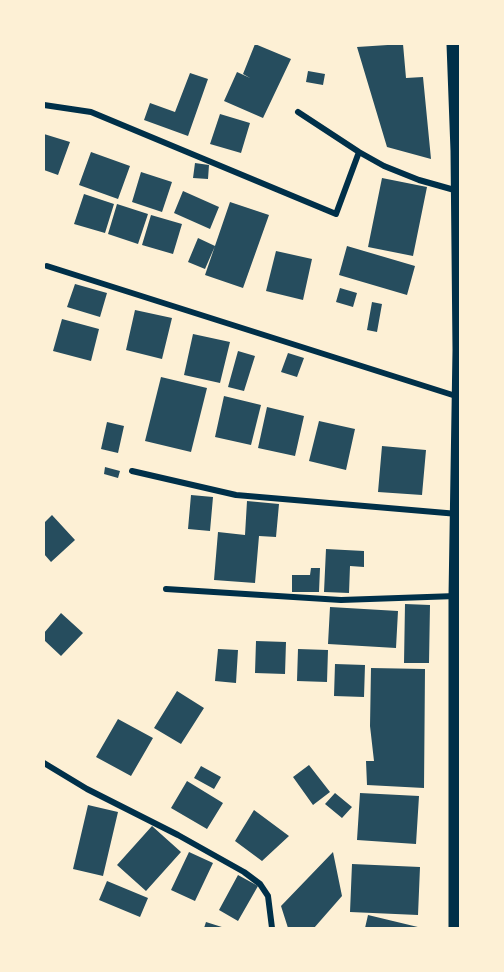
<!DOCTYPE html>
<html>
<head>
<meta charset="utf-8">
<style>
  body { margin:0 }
  #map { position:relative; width:504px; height:972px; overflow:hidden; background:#fdf0d5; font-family:"Libre Baskerville",serif }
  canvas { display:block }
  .frame { position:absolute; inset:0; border:45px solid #fdf0d5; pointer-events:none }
</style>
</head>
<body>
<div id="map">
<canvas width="504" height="972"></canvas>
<div class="frame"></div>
</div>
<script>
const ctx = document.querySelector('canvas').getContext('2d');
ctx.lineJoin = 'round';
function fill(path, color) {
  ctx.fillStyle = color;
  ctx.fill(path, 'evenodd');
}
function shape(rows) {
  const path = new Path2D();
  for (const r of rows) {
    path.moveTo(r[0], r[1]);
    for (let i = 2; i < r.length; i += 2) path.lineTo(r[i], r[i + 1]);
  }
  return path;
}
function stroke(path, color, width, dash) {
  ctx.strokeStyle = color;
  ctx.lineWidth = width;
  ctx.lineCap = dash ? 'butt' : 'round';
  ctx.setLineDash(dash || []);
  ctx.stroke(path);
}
fill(shape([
  [255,44,291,59,263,118,224,101,237,72,250,78,243,74],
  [403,44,406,78,423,77,431,159,387,147,357,47],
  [308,71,325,74,323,85,306,82],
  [190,73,208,79,188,136,144,120,150,103,175,112],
  [220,114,250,123,241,153,210,144],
  [44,134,70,142,58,175,44,170],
  [91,152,130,166,118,199,79,185],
  [195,163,209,165,208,179,193,178],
  [141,172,172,182,162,212,132,202],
  [382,178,427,187,413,256,368,247],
  [183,191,219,207,210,229,174,213],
  [84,194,114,204,105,233,74,224],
  [230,202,269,215,243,288,205,275],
  [117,204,148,214,138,244,108,234],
  [151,215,182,224,173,254,142,245],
  [198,238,215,246,205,269,188,262],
  [347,246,415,266,407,295,339,275],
  [276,251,312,259,303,300,266,291],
  [75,284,107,293,100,317,67,307],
  [340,288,357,293,353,307,336,302],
  [372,302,382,304,377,332,367,330],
  [135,310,172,318,162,359,126,350],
  [62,319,99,329,91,361,53,351],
  [193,334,230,342,220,383,184,375],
  [238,351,255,356,244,391,228,387],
  [288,353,304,358,297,377,281,372],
  [161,377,207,388,191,452,145,441],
  [224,396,261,405,251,445,215,437],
  [267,407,304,416,295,456,258,448],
  [319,421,355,429,346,470,309,461],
  [107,422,124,426,118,453,101,449],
  [382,446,426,450,422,495,378,492],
  [105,467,120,471,118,478,104,474],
  [191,495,213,497,210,531,188,529],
  [247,501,279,504,276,537,259,536,255,583,214,580,218,532,245,535],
  [52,515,75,540,51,562,44,554,44,523],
  [326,549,364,551,364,567,350,566,349,593,324,592],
  [311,568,320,568,319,592,292,592,292,575,310,575],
  [405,604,430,605,429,663,404,663],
  [330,607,398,611,396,648,328,644],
  [61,613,83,633,61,656,44,640,44,633],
  [256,641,286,642,285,674,255,673],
  [218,649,238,650,236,683,215,681],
  [298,649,328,650,327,682,297,681],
  [335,664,365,665,364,697,334,696],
  [371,668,425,669,424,788,367,785,366,761,374,761,370,726],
  [177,691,204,708,181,744,154,728],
  [118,719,153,738,131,776,96,757],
  [309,765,330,792,313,805,293,777],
  [201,766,221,777,214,789,194,778],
  [187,781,223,803,207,829,171,808],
  [335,793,352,807,342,818,325,804],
  [360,793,419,796,416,844,357,840],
  [88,805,118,812,103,876,73,869],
  [254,810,289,836,262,861,235,841],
  [152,826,181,852,146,891,117,865],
  [189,852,213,863,195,901,171,890],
  [333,852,342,896,314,928,288,928,281,906],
  [352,864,420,867,418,915,350,912],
  [238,875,258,886,238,921,219,910],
  [107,881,148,898,140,917,99,900],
  [368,915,422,928,365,928],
  [206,922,225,928,204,928]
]), '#264d5e');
stroke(shape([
  [44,105,91,112,336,214,359,152],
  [298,112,359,152,384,166,419,180,458,191],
  [47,266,459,397],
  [132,471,236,495,458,514],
  [166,589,341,600,456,596],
  [44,763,87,789,178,835,244,872,260,884,268,896,272,928]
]), '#003049', 6);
stroke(shape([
  [454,44,458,151,460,350,456,596,456,928]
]), '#003049', 15);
</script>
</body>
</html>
